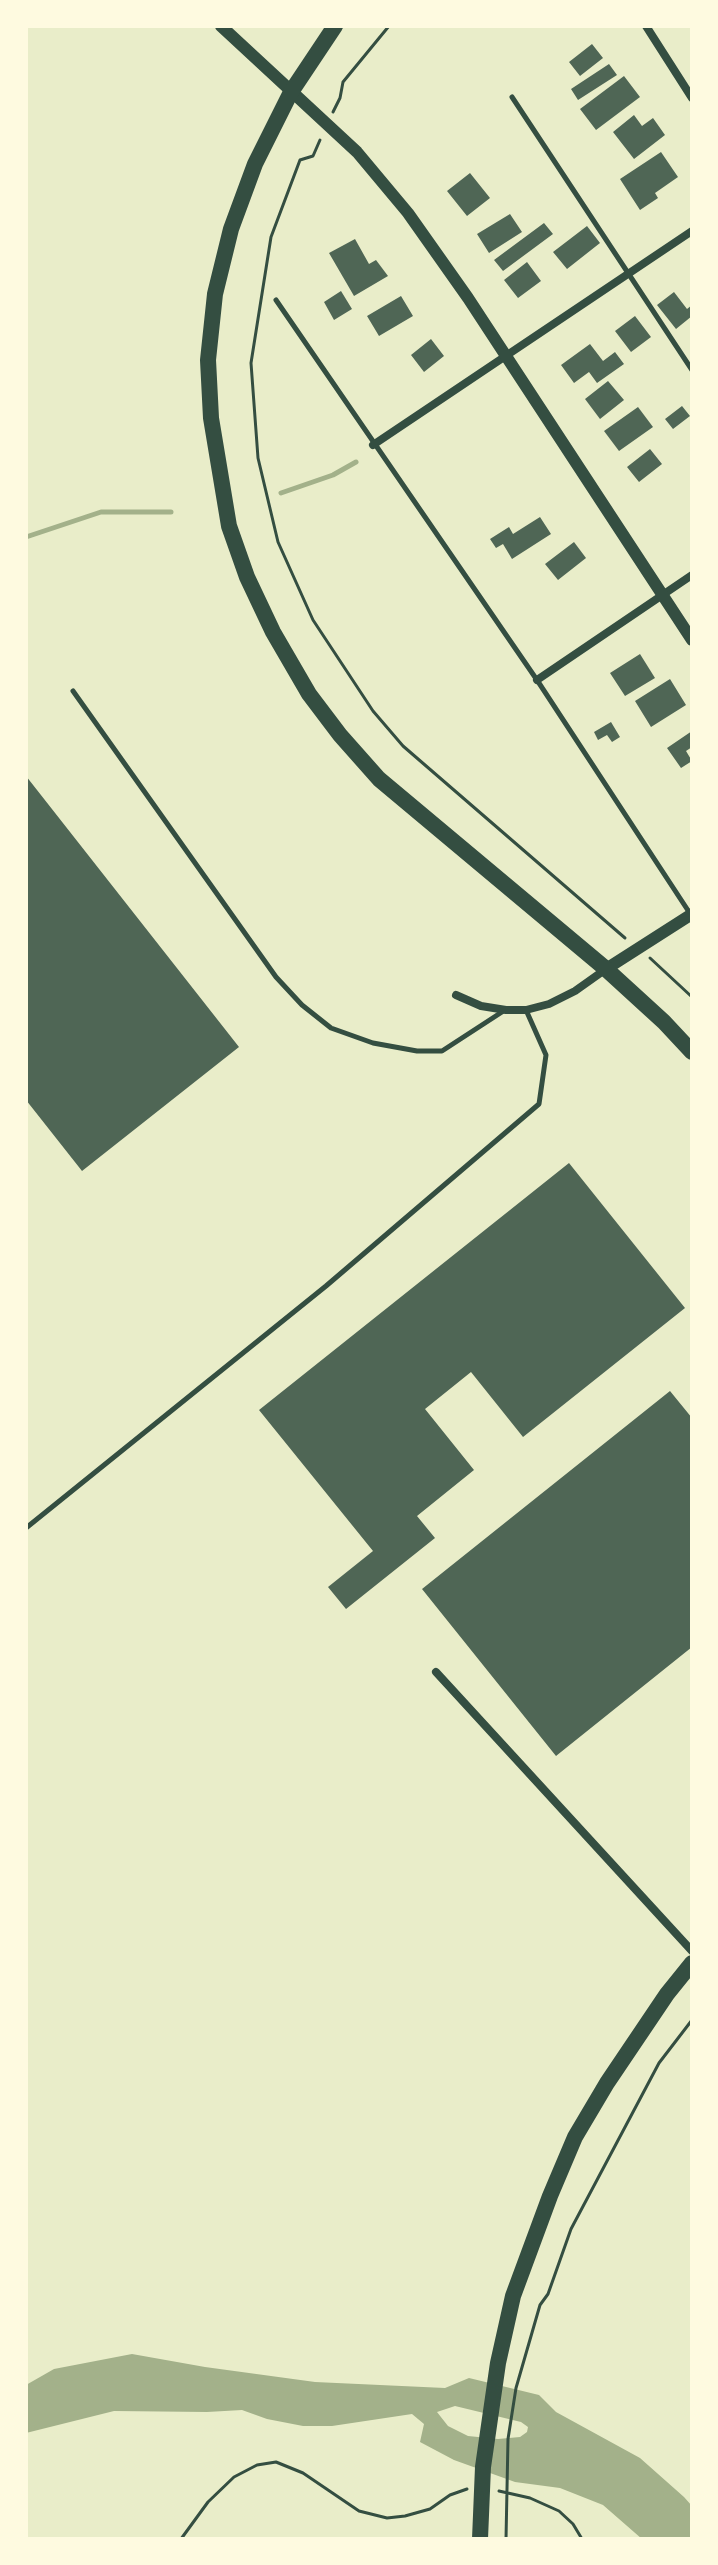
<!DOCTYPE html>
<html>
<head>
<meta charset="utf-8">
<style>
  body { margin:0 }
  #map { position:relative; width:718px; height:2565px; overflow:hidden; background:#e9edc9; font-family:"IBM Plex Serif",serif }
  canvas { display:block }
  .frame { position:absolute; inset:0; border:28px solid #fefae0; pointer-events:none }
</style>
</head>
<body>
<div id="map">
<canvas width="718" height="2565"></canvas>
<div class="frame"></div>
</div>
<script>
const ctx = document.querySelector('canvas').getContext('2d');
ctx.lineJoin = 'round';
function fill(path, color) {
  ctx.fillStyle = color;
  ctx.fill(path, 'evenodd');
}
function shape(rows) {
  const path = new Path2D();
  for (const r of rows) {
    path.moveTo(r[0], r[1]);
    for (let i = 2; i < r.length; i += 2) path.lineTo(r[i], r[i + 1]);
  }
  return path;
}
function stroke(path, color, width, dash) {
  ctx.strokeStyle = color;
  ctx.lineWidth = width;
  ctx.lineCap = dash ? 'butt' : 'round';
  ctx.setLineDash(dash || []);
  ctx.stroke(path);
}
fill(shape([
  [132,2354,205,2367,315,2382,445,2388,469,2378,539,2395,556,2412,640,2458,684,2497,692,2506,692,2539,642,2539,603,2505,560,2488,515,2482,454,2460,420,2442,424,2424,412,2414,332,2426,303,2426,267,2419,242,2410,207,2412,114,2411,26,2433,26,2385,54,2369],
  [455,2406,521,2422,528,2427,527,2432,520,2437,498,2439,468,2436,448,2426,437,2412]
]), '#a3b18a');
stroke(shape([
  [281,493,333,475,356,462],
  [26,537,101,512,171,512]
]), '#a3b18a', 5);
fill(shape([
  [592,44,603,58,580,76,569,62],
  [609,64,617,75,578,100,571,89],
  [624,76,640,97,596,130,580,109],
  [634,115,642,126,653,118,665,135,634,159,613,132],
  [661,152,678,177,655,193,658,198,640,210,620,179],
  [470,173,490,198,467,216,447,191],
  [510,214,522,232,489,253,477,234],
  [544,223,553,234,503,271,494,260],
  [587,226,600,243,567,269,553,252],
  [355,239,369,264,376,260,388,276,354,296,329,253],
  [527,262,541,281,518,298,504,280],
  [341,291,352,309,334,320,324,302],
  [674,292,687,309,692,305,692,316,676,329,657,305],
  [401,296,413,316,379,336,367,316],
  [635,316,651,337,631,352,615,331],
  [431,339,444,356,424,372,411,355],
  [590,344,603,361,615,352,624,364,597,383,589,372,574,383,561,365],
  [608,381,624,400,600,419,585,399],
  [682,406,690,416,673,429,665,419],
  [638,407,653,427,619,451,604,431],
  [650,449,662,464,639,482,627,467],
  [540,517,551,534,512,559,503,544,496,548,490,539,509,527,513,534],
  [574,542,586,558,558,580,545,564],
  [640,654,655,678,625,696,610,673],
  [670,679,686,705,651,727,635,701],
  [611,722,620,737,612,742,607,735,598,740,594,732],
  [692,731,692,747,686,751,692,761,681,768,667,748],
  [26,776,239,1047,82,1171,26,1100],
  [569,1163,685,1308,523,1437,471,1372,425,1409,474,1470,417,1516,435,1538,346,1609,328,1587,373,1551,259,1410],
  [670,1391,692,1418,692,1647,556,1756,422,1589]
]), '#4f6655');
stroke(shape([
  [333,112,340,98,343,82,389,26],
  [320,140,313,156,300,160,271,237,251,363,258,458,278,542,313,620,373,711,403,746,625,938],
  [650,958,692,997],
  [499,2491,530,2498,559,2511,573,2524,582,2539],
  [181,2539,208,2502,234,2477,257,2465,276,2462,303,2473,359,2511,387,2518,405,2516,430,2509,450,2495,467,2489],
  [506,2539,508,2439,516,2388,540,2305,548,2294,571,2229,659,2063,692,2020]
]), '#344e41', 3);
stroke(shape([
  [512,97,692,370],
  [276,300,537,680,691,915],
  [73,691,276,977,302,1005,331,1028,373,1043,417,1051,442,1051,505,1010],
  [26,1528,326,1286,539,1104,546,1055,526,1010]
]), '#344e41', 5);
stroke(shape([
  [646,26,692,98],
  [373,445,692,231],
  [537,680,692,575],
  [456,995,481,1006,506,1010,526,1010,549,1004,575,991,606,969],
  [436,1672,692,1951]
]), '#344e41', 8);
stroke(shape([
  [221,26,357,152,408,213,468,298,692,640],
  [606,969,692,914]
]), '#344e41', 12);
stroke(shape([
  [335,26,291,92,255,164,231,229,215,294,208,360,211,418,229,526,247,577,273,632,309,694,340,735,379,779,606,969,664,1022,692,1052],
  [480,2539,483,2467,498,2363,513,2296,550,2196,575,2137,607,2083,667,1994,692,1963]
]), '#344e41', 16);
</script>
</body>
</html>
